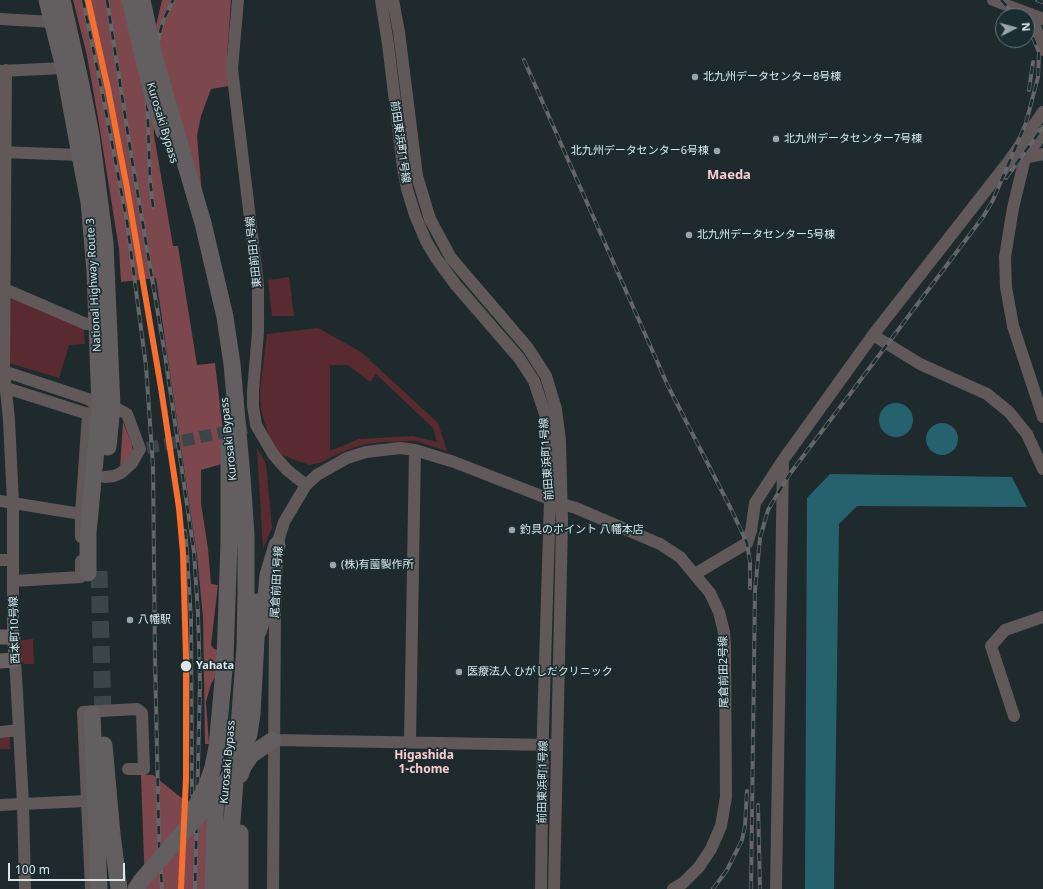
<!DOCTYPE html>
<html>
<head>
<meta charset="utf-8">
<style>
  body { margin:0 }
  #map { position:relative; width:1043px; height:889px; overflow:hidden; background:#1f2a2c; font-family:"Noto Sans",sans-serif }
  canvas { display:block }
  .north { position:absolute; left:995px; top:8px; width:40px; height:40px; box-sizing:border-box; background:#1a2d31; border:1px solid #68777b; border-radius:50%; rotate:84deg; font-size:11px; font-weight:700; line-height:16px; text-align:center; color:#dce7ea }
  .north::after { content:''; display:block; margin:auto; width:14px; height:18px; background:#9aa5a8; clip-path:polygon(50% 0,100% 100%,50% 72%,0 100%) }
  .scale { position:absolute; left:8px; top:863px; width:117px; height:18px; box-sizing:border-box; border:2px solid #dce7ea; border-top:0; padding-left:5px; font-size:12px; line-height:14px; white-space:nowrap; color:#dce7ea; -webkit-text-stroke:3px #1a2d31; paint-order:stroke }
</style>
</head>
<body>
<div id="map">
<canvas width="1043" height="889"></canvas>
<div class="north">N</div>
<div class="scale">100 m</div>
</div>
<script>
const ctx = document.querySelector('canvas').getContext('2d');
ctx.lineJoin = 'round';
function fill(path, color) {
  ctx.fillStyle = color;
  ctx.fill(path, 'evenodd');
}
function shape(rows) {
  const path = new Path2D();
  for (const r of rows) {
    if (r.length === 3) {
      path.moveTo(r[0] + r[2], r[1]);
      path.arc(r[0], r[1], r[2], 0, 2 * Math.PI);
      continue;
    }
    path.moveTo(r[0], r[1]);
    for (let i = 2; i < r.length; i += 2) path.lineTo(r[i], r[i + 1]);
  }
  return path;
}
function stroke(path, color, width, dash) {
  ctx.strokeStyle = color;
  ctx.lineWidth = width;
  ctx.lineCap = dash ? 'butt' : 'round';
  ctx.setLineDash(dash || []);
  ctx.stroke(path);
}
function label(font, color, halo, rows, align = 'center') {
  ctx.font = font + ' "Noto Sans","Noto Sans JP",sans-serif';
  ctx.lineWidth = 3.5;
  ctx.setLineDash([]);
  ctx.textBaseline = 'middle';
  ctx.strokeStyle = halo;
  ctx.fillStyle = color;
  for (const [text, x, y, turn = 0] of rows) {
    ctx.save();
    ctx.translate(x, y);
    ctx.rotate((+turn || 0) * Math.PI / 180);
    ctx.textAlign = isNaN(turn) ? turn : align;
    if (halo) ctx.strokeText(text, 0, 0);
    ctx.fillText(text, 0, 0);
    ctx.restore();
  }
}
fill(shape([
  [289,277,294,316,272,316,268,280],
  [14,297,84,329,85,344,69,345,59,378,9,363,9,299],
  [318,328,361,352,438,423,447,451,416,441,382,442,366,444,347,450,319,463,309,465,280,454,271,440,265,424,261,409,260,390,267,334],
  [330,365,348,365,370,382,376,374,433,428,437,442,413,436,359,439,330,451],
  [257,448,266,464,272,528,263,549],
  [33,639,34,664,25,664,18,659,18,643,22,640],
  [0,735,10,735,10,749,0,749]
]), '#592b31');
fill(shape([
  [73,0,124,0,155,30,162,0,231,0,227,58,229,86,211,89,201,116,197,136,202,195,161,58,154,117,154,135,173,246,178,246,197,365,215,363,224,439,225,463,201,470,201,503,208,549,211,584,218,585,211,645,214,649,218,650,217,674,211,684,206,702,209,744,205,744,203,617,197,556,156,278,121,282,119,249,98,118,87,56],
  [123,422,132,444,133,453,120,468],
  [141,775,153,775,209,820,206,889,145,889]
]), '#7c474d');
fill(shape([
  [896,420,17],
  [942,439,16],
  [830,474,1012,477,1027,507,857,506,839,524,834,889,805,889,807,498]
]), '#25626e');
stroke(shape([
  [147,448,250,427]
]), '#3b4648', 12, [12, 6]);
stroke(shape([
  [99,571,103,715]
]), '#3b4648', 17, [17, 8]);
stroke(shape([
  [238,0,232,69,258,285,258,332,253,391,253,406,256,425,273,454,287,470,306,485],
  [381,0,388,44,403,168,407,189,415,215,426,241,436,258,455,284,519,358,534,381,546,417,549,452,550,499,543,729,541,889],
  [393,0,399,32,417,176,430,219,451,258,528,348,546,376,556,409,560,441,562,522,554,889],
  [993,0,1043,19],
  [1031,14,1043,50],
  [0,19,53,22],
  [6,70,4,371,9,420,13,503,13,637,16,675,23,804,25,889],
  [0,71,64,68],
  [1043,133,1025,158,1013,208,1005,257,1006,287,1013,326,1043,417],
  [0,152,80,155],
  [1025,158,1043,154],
  [0,287,86,324,96,323],
  [873,335,920,364,987,394,1009,412,1027,434,1043,469],
  [0,370,88,399,100,408,88,414,0,386],
  [105,477,114,476,121,473,132,463,140,449,127,414,112,406,106,407],
  [0,501,81,514],
  [81,537,81,514,88,414],
  [0,560,13,560],
  [695,574,747,543,751,531,755,503,783,460,873,335,1009,161,1043,112],
  [14,581,81,577,81,561],
  [1014,716,991,646,1005,630,1043,617],
  [0,732,19,730],
  [273,740,550,745],
  [410,742,415,450],
  [0,805,86,801],
  [91,889,83,712,137,709,142,713,144,769,128,769],
  [273,889,275,617,277,545,284,522,306,485,317,475,347,458,366,452,400,448,415,450,454,462,562,504,576,508,660,544,680,557,710,593,719,612,724,632,725,646,726,797,721,826,711,849,699,867,683,883,673,889],
  [776,889,783,462]
]), '#605859', 12);
stroke(shape([
  [0,637,13,637],
  [0,661,14,660]
]), '#696162', 15);
stroke(shape([
  [47,0,64,68,80,155,89,202,95,271,100,408,88,533,88,573],
  [62,0,80,80,91,135,105,243,112,406,108,447],
  [175,128,203,223,225,317,232,364,242,477,246,534,246,593,245,646,227,889],
  [258,632,265,610,268,575,277,545],
  [225,659,229,542,229,443],
  [92,714,99,889],
  [104,745,112,834,119,889],
  [240,775,243,767,251,755,273,740],
  [213,889,216,785],
  [240,889,240,833]
]), '#635e5f', 17);
const rail = shape([
  [83,0,103,96,127,222,146,366,153,466,155,658,159,842,162,889],
  [107,0,131,154,165,355,194,552,198,614,200,683,195,889],
  [1001,0,1016,16],
  [1037,0,1043,2],
  [524,60,668,386,731,509,747,543,750,562,750,588],
  [1029,90,1033,62],
  [1006,178,1043,127],
  [153,207,150,179,147,96,151,66,163,21,173,0],
  [185,531,187,552,191,620,192,795],
  [758,805,760,889],
  [713,889,727,870,742,840,745,826,747,791],
  [751,889,755,591,760,538,768,510,789,475,983,217,993,200,1026,123,1038,77,1039,52,1027,24]
]);
stroke(rail, '#646667', 4);
stroke(rail, '#1a2d31', 2.5, [8]);
stroke(shape([
  [130,0,152,94,164,132],
  [142,0,154,56,175,128],
  [192,810,197,804,207,785,213,767,217,747,225,659],
  [136,889,141,881,222,788,240,759,249,734,252,714,256,640,257,602]
]), '#635e5f', 17);
stroke(shape([
  [88,0,108,89,127,188,161,388,179,508,183,553,186,658,186,778,181,889]
]), '#f46f30', 6);
for (const [x, y, r, color] of [
  [695,77,4,"#9aa5a8"],
  [776,139,4,"#9aa5a8"],
  [717,151,4,"#9aa5a8"],
  [689,235,4,"#9aa5a8"],
  [512,530,4,"#9aa5a8"],
  [333,565,4,"#9aa5a8"],
  [130,620,4,"#9aa5a8"],
  [186,666,6,"#dce7ea"],
  [459,672,4,"#9aa5a8"]
]) {
  const dot = new Path2D();
  dot.arc(x, y, r, 0, 2 * Math.PI);
  ctx.fillStyle = color;
  ctx.fill(dot);
  stroke(dot, '#1a2d31', 1.5);
}
label('11px', '#dce7ea', '#1a2d31', [
  ["北九州データセンター8号棟",703,77],
  ["北九州データセンター7号棟",784,139],
  ["北九州データセンター6号棟",709,151,"right"],
  ["北九州データセンター5号棟",697,235],
  ["釣具のポイント 八幡本店",520,530],
  ["(株)有薗製作所",341,565],
  ["八幡駅",138,620],
  ["医療法人 ひがしだクリニック",467,672]
], 'left');
label('11px', '#dce7ea', '#1a2d31', [
  ["Kurosaki Bypass",162,123,73],
  ["前田東浜町1号線",400,142,82],
  ["東田前田1号線",254,252,-96],
  ["National Highway Route 3",94,285,-93],
  ["Kurosaki Bypass",229,439,-96],
  ["前田東浜町1号線",547,459,-94],
  ["尾倉前田1号線",277,582,-87],
  ["西本町10号線",15,630,-92],
  ["尾倉前田2号線",724,672,-91],
  ["Kurosaki Bypass",228,762,-85],
  ["前田東浜町1号線",543,782,-89]
]);
label('bold 11px', '#dce7ea', '#1a2d31', [
  ["Yahata",196,666]
], 'left');
label('bold 12px', '#ffcace', '#1a2d31', [
  ["Higashida",424,756],
  ["1-chome",424,770]
]);
label('bold 13px', '#ffcace', '#1a2d31', [
  ["Maeda",729,175]
]);
</script>
</body>
</html>
